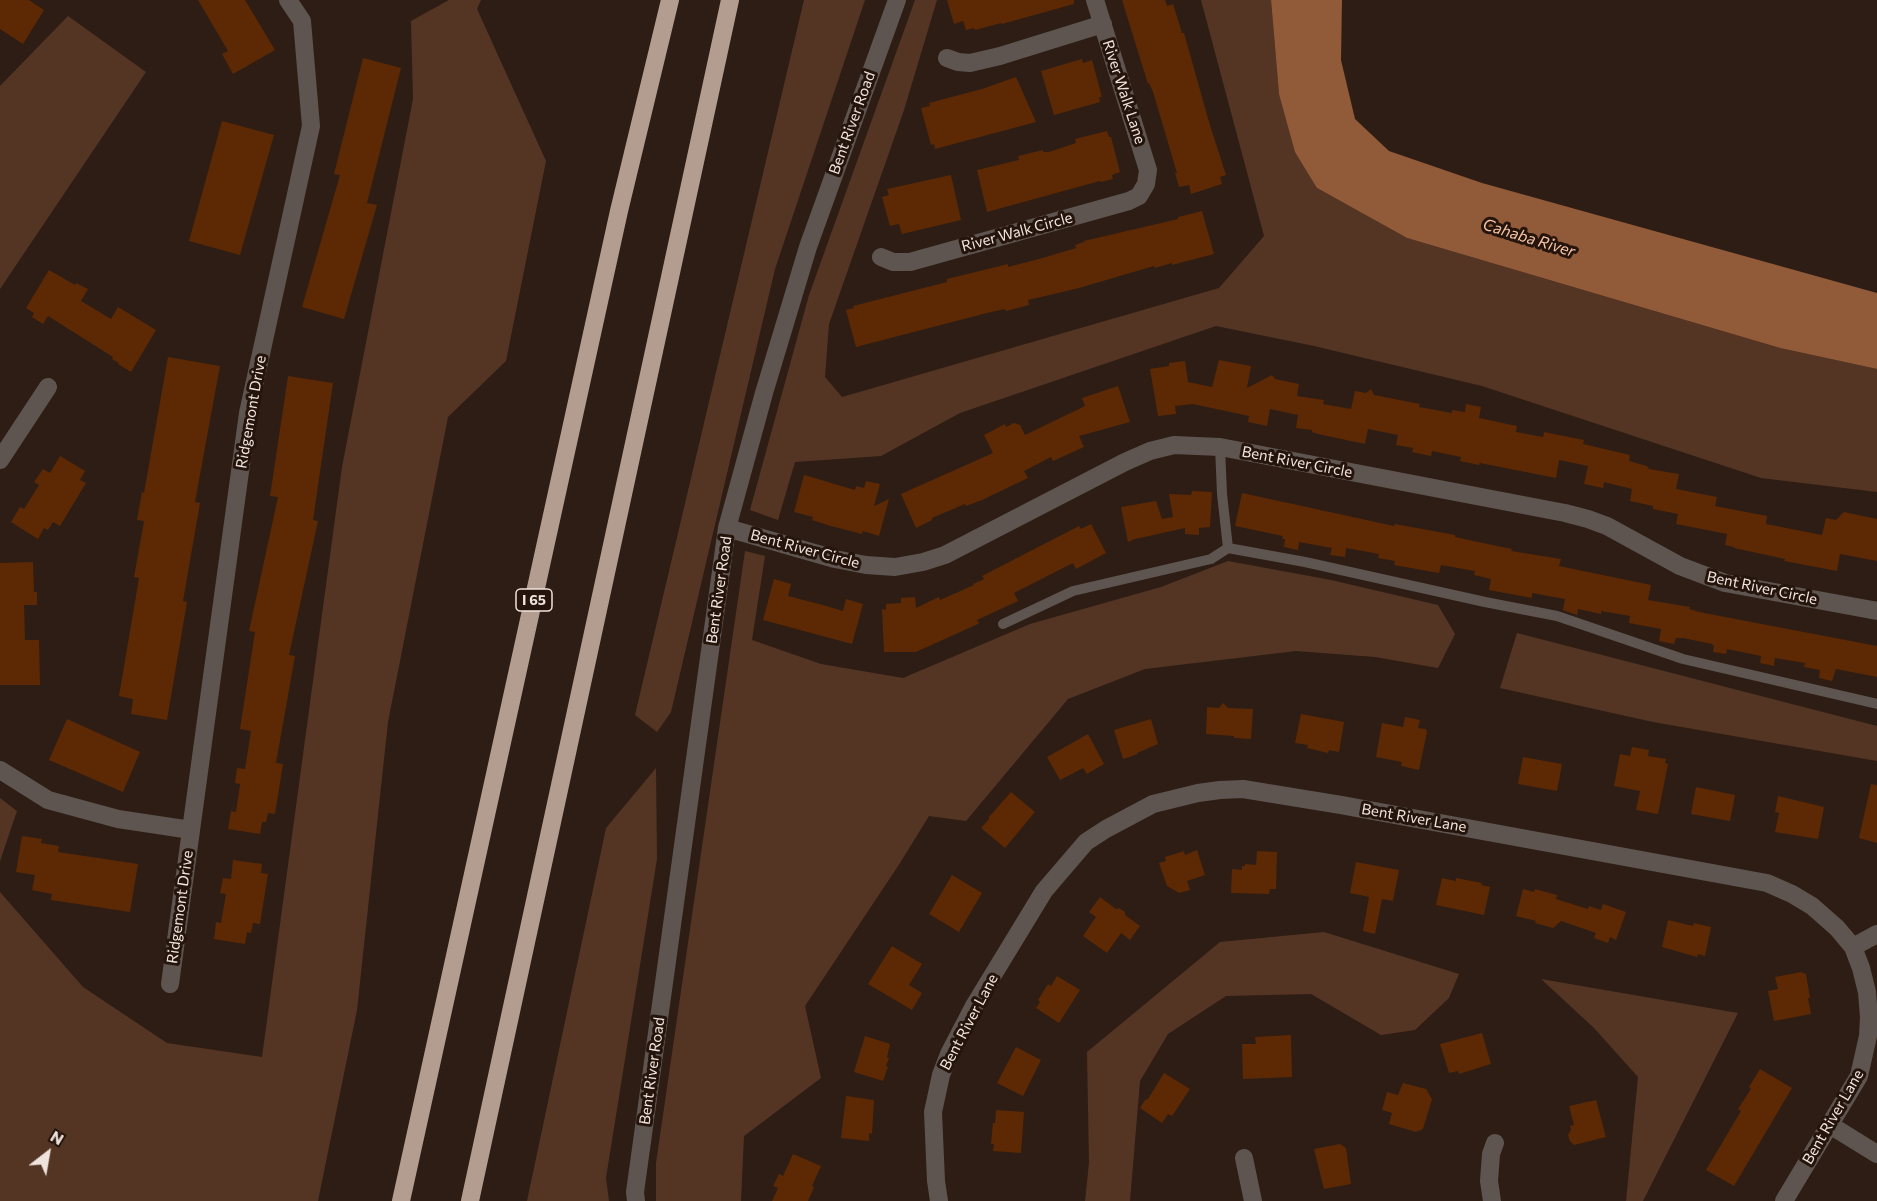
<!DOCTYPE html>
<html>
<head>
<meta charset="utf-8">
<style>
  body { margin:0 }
  #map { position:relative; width:1877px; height:1201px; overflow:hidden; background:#2e1d14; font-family:Commissioner,sans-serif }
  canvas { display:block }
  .north { position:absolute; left:18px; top:1123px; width:60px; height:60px; -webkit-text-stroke:4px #24140b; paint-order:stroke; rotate:31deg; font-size:16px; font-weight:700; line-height:24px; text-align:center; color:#efe3dd }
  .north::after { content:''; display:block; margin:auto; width:21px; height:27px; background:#efe3dd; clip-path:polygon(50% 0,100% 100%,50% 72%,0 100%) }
</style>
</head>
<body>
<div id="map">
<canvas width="1877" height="1201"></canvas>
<div class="north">N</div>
</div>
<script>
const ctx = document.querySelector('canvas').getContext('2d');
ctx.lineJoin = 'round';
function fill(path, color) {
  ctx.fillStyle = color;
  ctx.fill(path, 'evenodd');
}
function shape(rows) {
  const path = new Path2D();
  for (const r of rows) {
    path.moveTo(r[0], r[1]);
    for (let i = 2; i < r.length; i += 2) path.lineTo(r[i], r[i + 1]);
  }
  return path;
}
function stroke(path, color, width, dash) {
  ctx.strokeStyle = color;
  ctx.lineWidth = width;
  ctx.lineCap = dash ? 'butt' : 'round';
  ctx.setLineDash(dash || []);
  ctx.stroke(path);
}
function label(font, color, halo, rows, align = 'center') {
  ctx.font = font + ' Commissioner,sans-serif';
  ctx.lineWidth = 6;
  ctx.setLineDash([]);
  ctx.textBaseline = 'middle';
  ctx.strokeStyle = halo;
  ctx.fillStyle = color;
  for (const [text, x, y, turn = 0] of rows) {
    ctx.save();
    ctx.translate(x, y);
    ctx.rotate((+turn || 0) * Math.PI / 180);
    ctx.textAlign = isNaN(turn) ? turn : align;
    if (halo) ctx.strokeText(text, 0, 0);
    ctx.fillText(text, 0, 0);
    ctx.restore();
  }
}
fill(shape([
  [449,0,481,0,477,9,546,161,506,361,448,417,388,722,357,1010,318,1201,0,1201,0,892,83,987,167,1043,262,1057,342,467,413,99,411,21],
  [804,0,865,0,775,269,671,712,657,732,635,715],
  [915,0,937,0,904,110,829,324,825,377,842,397,1219,288,1264,236,1201,0,1271,0,1279,94,1317,188,1407,238,1780,348,1877,369,1877,492,1761,478,1482,386,1314,346,1216,326,960,413,881,456,795,462,778,520,750,510,809,295],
  [68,16,146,72,0,289,0,86],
  [745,551,765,556,752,640,821,664,903,678,1030,624,1161,587,1228,561,1331,580,1438,605,1455,634,1438,668,1375,657,1296,651,1145,669,1068,699,966,821,929,816,900,863,805,1006,821,1078,744,1136,741,1201,656,1201,656,1163],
  [1517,633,1877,726,1877,761,1653,722,1500,688],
  [656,768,657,859,606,1178,609,1201,527,1201,606,828],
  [0,798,17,811,0,861],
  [1324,932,1459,974,1449,998,1415,1030,1381,1035,1311,994,1226,996,1168,1034,1140,1081,1130,1201,1085,1201,1089,1163,1087,1052,1220,942],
  [1541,979,1738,1013,1643,1201,1626,1201,1638,1077,1594,1028]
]), '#543523');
fill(shape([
  [1271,0,1342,0,1341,60,1355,119,1389,151,1482,183,1877,293,1877,369,1780,348,1407,238,1317,188,1295,152,1279,94]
]), '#915a39');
fill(shape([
  [0,0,29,0,44,10,23,44,0,29],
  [198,0,245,0,275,50,233,74,222,54,228,51],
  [947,0,1074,0,1074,4,1002,24,1001,23,975,30,974,28,966,30,963,21,954,24],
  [1122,0,1165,0,1167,6,1173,4,1182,33,1184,33,1209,122,1226,175,1220,177,1222,184,1191,194,1189,185,1179,187,1175,173,1177,173,1153,92,1149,83,1148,84],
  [363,58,401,68,367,203,377,205,344,319,302,307,340,175,334,174],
  [1082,59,1083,63,1092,60,1102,97,1099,97,1100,102,1054,115,1041,71],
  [1016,77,1036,122,935,149,934,144,931,145,921,108,930,106,929,103,982,89],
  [222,121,274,135,240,255,189,241],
  [1107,131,1109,137,1111,137,1120,172,1112,175,1113,179,1101,182,1100,181,987,212,977,170,1019,160,1018,156,1043,150,1043,152,1049,152,1076,143,1075,139],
  [951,175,961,220,902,234,899,224,890,226,882,197,889,195,887,189],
  [1202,211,1214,254,1172,265,1172,263,1155,268,1154,266,1079,288,1028,300,1029,305,1006,311,1005,309,987,313,856,347,846,310,854,308,853,306,947,282,947,279,1008,264,1008,267,1039,259,1076,248,1075,245,1084,242,1084,241,1178,219,1178,217],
  [49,270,75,285,76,283,88,289,81,301,111,319,118,307,156,330,131,372,118,364,119,363,112,359,113,357,48,316,43,324,32,317,34,313,26,308],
  [168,357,220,366,195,502,200,503,183,601,187,602,167,720,131,714,133,699,119,696,139,578,134,577,144,521,137,520,142,492,144,493],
  [1219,360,1251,366,1247,388,1272,375,1275,379,1299,384,1297,396,1324,400,1323,404,1351,409,1355,391,1366,393,1371,389,1374,395,1420,404,1419,407,1452,413,1452,410,1465,412,1466,404,1481,407,1479,418,1517,426,1516,432,1543,437,1544,432,1584,440,1583,444,1630,455,1629,461,1647,466,1649,469,1679,474,1676,489,1717,497,1715,506,1767,516,1766,524,1822,535,1826,518,1836,520,1844,512,1877,519,1877,561,1840,554,1837,571,1784,561,1785,559,1734,548,1734,547,1725,545,1727,534,1676,524,1678,514,1653,509,1653,506,1630,501,1632,489,1604,482,1603,488,1584,484,1588,466,1559,460,1556,478,1480,463,1479,465,1460,461,1461,457,1432,451,1431,456,1412,452,1413,448,1396,445,1398,435,1368,429,1365,444,1318,434,1312,432,1312,430,1296,428,1298,415,1270,409,1267,426,1248,422,1249,416,1193,404,1175,406,1176,414,1158,416,1150,369,1169,366,1169,363,1185,361,1188,382,1212,387],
  [288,376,333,383,313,520,318,521,289,655,295,656,276,763,283,764,275,814,268,813,266,822,262,822,260,834,228,829,231,811,236,812,240,784,235,783,237,768,245,769,251,731,240,729,255,632,249,631,278,497,270,496],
  [1118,386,1130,422,1079,436,1084,447,1053,461,1051,457,1024,471,1028,478,982,500,966,506,965,504,932,518,932,520,916,528,901,494,993,453,984,435,1005,424,1006,427,1014,423,1020,425,1025,435,1085,406,1082,398],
  [60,456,85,471,80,480,86,483,60,526,53,522,48,530,44,528,38,539,11,522,20,507,24,509,39,485,34,482,43,469,50,473],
  [804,475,855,490,856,486,864,488,866,481,880,484,874,506,889,499,879,536,863,531,862,534,831,526,812,520,813,517,794,512],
  [1192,491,1212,492,1210,527,1199,528,1199,535,1185,534,1185,528,1135,539,1128,542,1121,507,1156,501,1162,519,1173,517,1169,494,1191,495],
  [1242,493,1394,526,1395,524,1455,535,1455,537,1502,547,1512,549,1511,551,1561,559,1559,566,1651,585,1648,600,1690,607,1689,609,1699,612,1877,646,1877,677,1836,669,1832,681,1819,678,1820,670,1804,667,1805,663,1775,658,1774,666,1760,663,1761,656,1727,649,1726,654,1713,652,1714,646,1712,644,1683,638,1676,638,1674,644,1659,641,1661,629,1629,623,1630,616,1601,611,1601,614,1578,609,1577,615,1563,610,1565,599,1532,593,1532,598,1489,590,1491,579,1474,575,1475,571,1441,565,1439,573,1394,565,1395,561,1378,558,1379,554,1346,548,1345,557,1330,555,1332,548,1299,542,1298,550,1284,547,1285,539,1282,539,1283,536,1235,526],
  [1091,524,1106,553,1076,569,1073,563,1014,593,1018,601,977,620,979,623,978,624,916,652,884,652,882,609,886,610,886,604,901,603,901,598,915,597,916,608,939,597,940,600,974,585,973,584,984,579,982,576,1079,526,1081,529],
  [33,562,34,592,37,592,37,605,24,605,25,640,39,640,40,685,0,685,0,563],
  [774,579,791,584,788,596,823,605,843,611,846,599,863,604,852,644,763,620],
  [1223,703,1228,708,1253,709,1251,739,1234,738,1234,736,1206,734,1207,707,1219,708],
  [1301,714,1344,722,1339,752,1329,750,1328,753,1307,748,1308,745,1295,743],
  [1405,717,1420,720,1418,728,1426,729,1427,732,1419,770,1401,766,1402,762,1376,757,1382,723,1403,727],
  [67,719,140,752,123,792,49,760],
  [1151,719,1158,744,1137,753,1138,754,1123,759,1114,730],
  [1088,734,1104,764,1087,774,1083,768,1060,780,1047,757],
  [1632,747,1649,750,1648,756,1666,759,1665,763,1668,764,1658,814,1636,810,1640,791,1614,786,1620,754,1630,756],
  [1523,757,1562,764,1557,791,1518,784],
  [1871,784,1877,785,1877,843,1859,838],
  [1696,787,1735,795,1730,821,1691,814],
  [1011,792,1035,812,1005,848,981,828,989,819,989,817],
  [1778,796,1824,807,1818,839,1775,832,1779,813,1775,812],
  [22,836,42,839,41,843,59,846,58,852,138,864,130,912,51,900,52,894,32,890,35,875,16,872],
  [1197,850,1205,875,1187,881,1190,890,1179,893,1167,886,1159,863,1166,861,1165,857,1184,851,1185,855],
  [1257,851,1277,852,1276,889,1270,889,1269,894,1231,893,1232,869,1242,870,1242,866,1245,866,1245,864,1256,865],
  [233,860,262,864,261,873,268,874,260,924,253,923,251,933,247,932,245,944,214,939,216,922,221,923,226,894,220,893,223,878,231,879],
  [1356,862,1399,870,1393,901,1382,899,1375,934,1363,931,1369,897,1350,893],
  [952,875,982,893,959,932,929,914],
  [1442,878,1456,881,1456,878,1482,883,1481,885,1490,887,1484,915,1436,905],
  [1523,889,1534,892,1535,889,1557,895,1556,899,1588,909,1589,906,1601,910,1603,904,1626,912,1616,940,1610,937,1608,943,1594,938,1596,933,1561,921,1553,928,1535,923,1536,921,1516,916],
  [1100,897,1116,909,1119,908,1125,912,1125,915,1140,926,1130,940,1121,933,1107,953,1083,936,1096,917,1089,912],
  [1668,920,1693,926,1694,923,1711,927,1705,956,1698,954,1697,957,1662,947],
  [892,946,922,964,909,985,922,993,912,1010,868,984],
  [1801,972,1806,974,1810,998,1808,998,1811,1014,1774,1021,1768,991,1778,989,1775,977],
  [1057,976,1080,990,1059,1023,1036,1008,1040,1002,1038,1000,1048,984,1051,986],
  [1482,1033,1491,1064,1459,1074,1458,1071,1449,1073,1440,1044],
  [1291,1035,1292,1077,1243,1079,1242,1044,1256,1044,1255,1037],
  [865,1036,890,1044,887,1057,889,1058,886,1066,888,1067,883,1081,854,1072],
  [1016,1047,1041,1060,1023,1096,997,1083],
  [1760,1069,1792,1088,1734,1186,1706,1170,1741,1111,1738,1109,1751,1089,1749,1087],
  [1164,1073,1190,1089,1172,1116,1168,1114,1162,1123,1140,1108,1145,1100,1148,1099],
  [1403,1083,1426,1089,1432,1099,1423,1129,1416,1132,1389,1124,1392,1113,1382,1110,1387,1092,1398,1095],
  [846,1096,874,1100,872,1134,869,1133,869,1141,841,1138],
  [1596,1100,1606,1137,1574,1145,1570,1141,1568,1135,1571,1130,1570,1126,1574,1125,1569,1106],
  [996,1110,1024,1112,1021,1153,993,1151,994,1144,991,1144,993,1123,995,1123],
  [1340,1144,1346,1148,1351,1184,1324,1189,1314,1149],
  [793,1154,821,1166,812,1186,814,1187,808,1201,772,1201,778,1188,773,1186,779,1174,783,1176]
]), '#5c2904');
stroke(shape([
  [1220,447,1222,494,1228,548],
  [1003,624,1073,591,1211,559,1228,548,1305,562,1485,602,1557,616,1683,659,1877,704]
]), '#5e5550', 10);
stroke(shape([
  [947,58,958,62,970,63,1000,56,1103,24],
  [881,257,893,262,910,262,1129,201,1139,196,1146,184,1148,170,1095,0],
  [0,460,48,387],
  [727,528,835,559,866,565,895,567,923,562,945,555,1125,462,1150,451,1174,445,1220,447,1565,513,1588,519,1607,526,1680,566,1725,583,1877,611],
  [0,770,48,800,118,819,191,830],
  [1853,947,1877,934],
  [170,984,248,413,311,126,302,21,288,0],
  [1830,1125,1877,1154],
  [1244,1158,1253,1201],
  [636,1201,635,1192,727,528,764,393,808,247,897,0],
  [939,1201,936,1181,933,1112,941,1075,949,1054,974,1006,1044,891,1086,842,1106,829,1153,804,1198,793,1220,790,1243,789,1341,805,1767,883,1792,894,1812,906,1837,928,1853,947,1861,968,1867,992,1869,1017,1868,1036,1859,1076,1784,1201],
  [1492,1201,1489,1181,1491,1154,1495,1143]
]), '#5e5550', 18);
stroke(shape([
  [401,1201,619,211,670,0],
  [470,1201,730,0]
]), '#b39d91', 18);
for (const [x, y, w] of [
  [534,600,36]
]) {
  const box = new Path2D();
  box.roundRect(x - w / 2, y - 11, w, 22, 4.5);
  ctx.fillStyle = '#24140b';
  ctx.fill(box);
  stroke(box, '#efe3dd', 1.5);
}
label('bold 14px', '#efe3dd', null, [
  ["I 65",534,600]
]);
label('15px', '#efe3dd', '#24140b', [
  ["River Walk Lane",1124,92,72],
  ["Bent River Road",852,123,-70],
  ["River Walk Circle",1017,232,-15],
  ["Ridgemont Drive",251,412,-80],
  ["Bent River Circle",1297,462,11],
  ["Bent River Circle",805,549,15],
  ["Bent River Circle",1762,588,12],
  ["Bent River Road",719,590,-82],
  ["Bent River Lane",1414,818,10],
  ["Ridgemont Drive",180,907,-82],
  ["Bent River Lane",969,1022,-62],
  ["Bent River Road",652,1071,-82],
  ["Bent River Lane",1833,1117,-60]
]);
label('italic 16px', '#f6c3a6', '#24140b', [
  ["Cahaba River",1529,238,17]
]);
</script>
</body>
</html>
